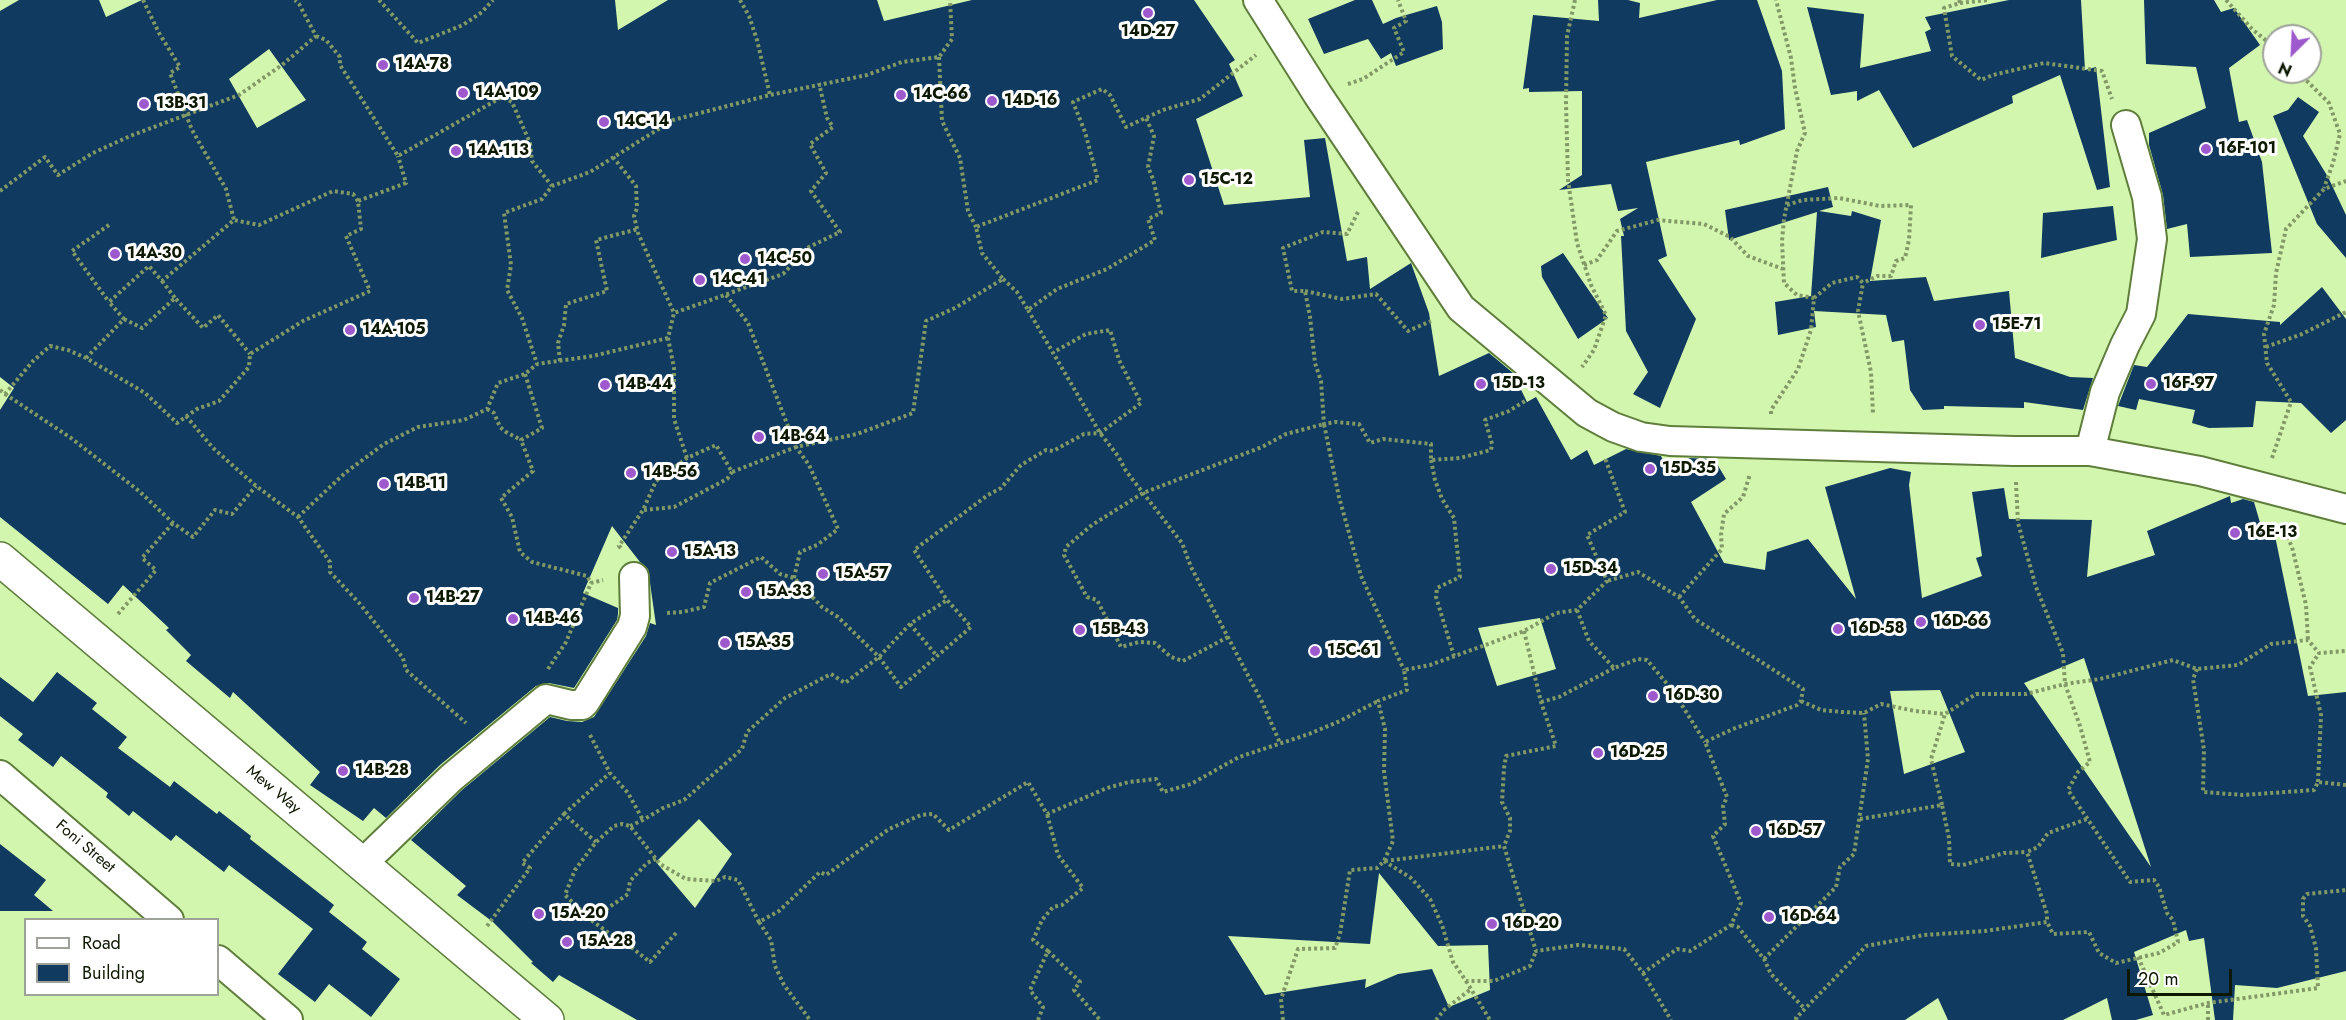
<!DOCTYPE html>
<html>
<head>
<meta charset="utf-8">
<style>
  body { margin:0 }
  #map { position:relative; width:2346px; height:1020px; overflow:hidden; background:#d3f6af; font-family:Jost,sans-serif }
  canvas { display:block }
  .legend { position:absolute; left:24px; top:918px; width:195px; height:78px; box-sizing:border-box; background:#fff; border:2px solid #9ea399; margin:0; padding:8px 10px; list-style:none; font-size:18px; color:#0d1800 }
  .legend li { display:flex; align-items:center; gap:12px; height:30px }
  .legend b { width:30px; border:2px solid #9ea399 }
  .north { position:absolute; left:2262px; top:24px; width:60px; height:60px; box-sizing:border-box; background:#fff; border:2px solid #9ea399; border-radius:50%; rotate:204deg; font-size:16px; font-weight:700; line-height:24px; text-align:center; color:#0d1800 }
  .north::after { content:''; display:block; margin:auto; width:21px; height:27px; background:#9e59cd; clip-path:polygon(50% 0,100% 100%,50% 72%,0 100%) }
  .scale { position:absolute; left:2127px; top:969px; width:105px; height:27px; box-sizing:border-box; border:3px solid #0d1800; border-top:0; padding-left:8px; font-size:18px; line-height:21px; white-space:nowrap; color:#0d1800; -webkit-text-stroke:4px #fff; paint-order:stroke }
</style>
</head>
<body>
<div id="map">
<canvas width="2346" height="1020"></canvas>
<ul class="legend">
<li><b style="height:8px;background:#fff"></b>Road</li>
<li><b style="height:16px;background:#103a5f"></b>Building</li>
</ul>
<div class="north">N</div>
<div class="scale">20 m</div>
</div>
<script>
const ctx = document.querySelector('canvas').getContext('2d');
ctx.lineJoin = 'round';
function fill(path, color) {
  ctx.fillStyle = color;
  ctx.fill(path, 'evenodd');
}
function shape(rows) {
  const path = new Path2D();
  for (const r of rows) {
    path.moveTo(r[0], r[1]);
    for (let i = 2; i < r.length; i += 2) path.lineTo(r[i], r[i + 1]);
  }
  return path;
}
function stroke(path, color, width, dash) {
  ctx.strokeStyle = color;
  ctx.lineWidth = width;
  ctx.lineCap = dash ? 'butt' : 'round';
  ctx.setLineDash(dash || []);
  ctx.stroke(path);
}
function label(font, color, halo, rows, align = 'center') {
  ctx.font = font + ' Jost,sans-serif';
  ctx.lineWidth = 6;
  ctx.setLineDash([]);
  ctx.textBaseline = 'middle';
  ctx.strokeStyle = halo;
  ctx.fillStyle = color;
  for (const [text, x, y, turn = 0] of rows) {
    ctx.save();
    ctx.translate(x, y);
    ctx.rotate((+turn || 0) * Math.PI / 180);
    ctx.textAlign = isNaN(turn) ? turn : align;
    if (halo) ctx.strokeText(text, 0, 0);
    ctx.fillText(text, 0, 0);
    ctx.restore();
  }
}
fill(shape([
  [19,0,99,0,106,17,142,0,615,0,618,30,668,0,877,0,884,21,972,0,1194,0,1235,60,1229,64,1243,96,1196,119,1224,205,1310,197,1304,140,1325,138,1347,261,1367,257,1370,289,1411,263,1429,313,1439,376,1489,353,1513,373,1527,402,1536,397,1571,460,1587,450,1594,465,1626,449,1661,456,1665,465,1689,458,1714,459,1726,479,1691,502,1724,563,1765,570,1767,552,1808,539,1856,599,1825,487,1890,468,1911,472,1909,485,1922,598,1982,576,1976,558,1982,556,1972,492,2004,488,2009,519,2092,520,2087,577,2155,555,2147,531,2230,496,2231,503,2243,499,2254,502,2263,533,2274,531,2308,696,2346,692,2346,971,2277,988,2235,985,2233,1020,2215,1020,2204,938,2189,941,2186,930,2134,952,2153,1015,2136,1020,2112,1020,2107,998,2063,1020,1948,1020,1938,998,1905,1020,637,1020,559,975,553,982,531,963,533,962,493,922,457,895,466,886,411,840,462,790,550,717,567,721,582,722,594,717,646,636,650,623,656,625,648,569,640,562,612,526,583,593,618,608,618,614,617,620,574,688,549,683,536,686,440,765,386,818,374,808,363,821,310,785,320,772,233,692,230,698,186,661,191,655,166,630,169,628,123,585,108,604,0,517,0,410,14,388,0,377,0,11],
  [269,49,306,100,257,128,229,79],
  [1540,618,1556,669,1497,686,1478,628],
  [2084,658,2151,867,2024,683],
  [1940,690,1965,752,1904,774,1890,691],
  [699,819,732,854,695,908,656,862],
  [1379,873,1438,946,1488,945,1490,990,1449,1007,1432,969,1398,974,1365,988,1366,979,1265,995,1228,936,1370,944],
  [1355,0,1372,0,1383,24,1396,18,1437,6,1442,22,1443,49,1396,66,1391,53,1381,59,1368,39,1324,54,1308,19],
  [1598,0,1628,0,1640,3,1639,18,1717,0,1757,0,1782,71,1785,129,1740,145,1739,140,1646,162,1667,256,1658,260,1696,319,1660,408,1633,394,1648,372,1626,331,1621,236,1624,236,1620,219,1638,208,1618,211,1611,184,1559,190,1582,175,1582,91,1529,92,1529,88,1523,89,1533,15,1599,21],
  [2009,0,2081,0,2085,70,2096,67,2110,187,2097,190,2060,75,2012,96,2013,103,1913,148,1879,90,1857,101,1857,91,1831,95,1807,7,1864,14,1860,68,1931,51,1925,32,1931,29,1925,17],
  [2144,0,2214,0,2221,12,2234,8,2260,45,2229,68,2239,122,2247,120,2262,162,2272,253,2190,257,2187,224,2167,229,2163,195,2149,145,2149,133,2206,108,2196,67,2146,64],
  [2298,97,2319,112,2303,136,2328,177,2346,215,2346,258,2317,224,2273,116,2288,110],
  [1828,187,1833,207,1819,211,1851,216,1852,211,1881,220,1870,281,1926,277,1934,301,2009,291,2015,358,2070,377,2093,378,2083,410,2024,402,2024,408,1944,406,1944,409,1923,410,1910,390,1904,340,1892,342,1886,315,1814,311,1816,327,1778,335,1775,302,1811,296,1817,212,1729,240,1725,210],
  [2113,206,2117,240,2041,258,2043,213],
  [1563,253,1608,318,1578,339,1542,277,1541,266],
  [2322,287,2346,319,2346,420,2331,433,2301,403,2256,401,2253,427,2209,428,2192,423,2195,410,2139,399,2136,410,2118,406,2134,365,2147,367,2188,314,2280,322,2280,325],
  [57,672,97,703,92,709,127,737,118,748,170,787,174,781,217,814,219,811,251,836,250,839,334,905,329,912,367,942,362,949,400,979,371,1017,329,984,315,1002,278,974,313,929,229,865,224,872,176,835,171,841,133,811,129,816,106,797,108,793,61,756,53,767,18,740,23,734,0,716,0,677,33,702],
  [0,844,46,880,34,895,53,911,0,911]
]), '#103a5f');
const street = shape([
  [1258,0,1318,95,1461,308,1587,413,1613,427,1641,437,1670,441,2014,451,2090,451,2200,471,2346,509],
  [2090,451,2105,392,2125,345,2141,314,2152,239,2147,197,2126,125],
  [0,775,169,920],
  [362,864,451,778,546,699,571,705,582,705,585,702,632,627,635,616,634,577],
  [218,960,288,1020]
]);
const primary = shape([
  [0,559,547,1020]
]);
stroke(street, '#5f7e3c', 32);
stroke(primary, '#5f7e3c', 36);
stroke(shape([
  [143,0,159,33,180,67,170,73,192,130,226,189,234,220],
  [379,0,418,43,463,25,482,12,493,0],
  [740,0,749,16,757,40,770,95],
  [1575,0,1567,36,1566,104,1568,180,1577,243,1591,285,1606,315,1594,350,1582,367],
  [1959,0,1960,3,1944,8,1952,56,1981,80,1993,75,2044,63,2102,71,2112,99],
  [2226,0,2252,29,2274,47],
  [1960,3,1988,0],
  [316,36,326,40,340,57,340,65,398,156,502,97,512,102,530,143,532,161,552,186],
  [939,57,942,121,960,158,968,211,976,227],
  [2298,72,2329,103,2340,134,2333,163,2324,188],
  [1348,84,1363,79,1404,52,1394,28,1406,21,1398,0],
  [613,157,636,186,637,208,634,216,638,233,674,313],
  [0,191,45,157,58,175,93,153,130,136,239,95,282,65,316,36,299,4,295,0],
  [1787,205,1803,200,1839,198,1880,206,1911,205,1909,240,1905,258,1896,261,1891,276,1877,276,1863,283],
  [1358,212,1347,234,1323,232,1283,248,1292,291,1305,291,1310,317,1315,363,1321,381,1324,424,1336,422,1359,424,1370,443,1383,439,1431,444,1431,460,1460,458,1491,450,1492,444,1485,420,1509,411,1525,401],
  [109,225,72,251,109,302],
  [1584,265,1597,260,1617,231,1658,220,1704,224,1730,237,1748,256,1783,269],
  [1003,279,1017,292,1028,310,1057,289,1107,269,1155,240,1148,219,1161,213,1153,179,1148,167,1154,136,1146,118],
  [162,281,175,298],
  [1305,291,1342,299,1376,294,1408,331,1431,321],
  [1814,298,1832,283,1857,277,1863,283,1858,311,1871,372,1873,414],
  [1028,310,1100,433,1118,456,1126,471,1182,543,1191,567,1262,702,1280,743],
  [124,319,142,328,175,298,203,328,218,315,250,354],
  [668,338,593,356,537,364,522,318,507,290,511,265,504,213,542,199,552,186,590,172,673,120,770,95,867,75,902,62,939,57,952,39,950,0],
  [2266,347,2302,334,2346,312],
  [86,358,124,319,109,302,149,266,162,281,234,220,259,225,333,191,353,194,358,201],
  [560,361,558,343,564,325,566,304,607,291,596,240,638,229],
  [525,374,542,428,521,440,533,471,501,498,512,517,520,552,532,562,587,576,591,583],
  [0,390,5,394,33,361,50,346,68,350,86,358,145,393,177,423,197,409,219,401,249,367,250,354,303,321,370,291,346,236,361,229,358,201,406,183,398,156],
  [5,394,71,438,139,491,173,523,193,537,215,510,232,514,256,486],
  [487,409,494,413,500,427,506,432,521,440],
  [1771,414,1771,410,1798,369,1811,330,1814,298,1797,295,1784,283,1782,241,1784,219,1797,151,1805,133,1795,88,1791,58,1776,0],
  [186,416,213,448,256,486,298,517,330,562,330,572,360,604,403,658,406,670,466,723],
  [687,458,674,419,674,368,668,338,674,313,783,274,809,247,840,232,811,191,826,173,810,144,833,127,827,118,819,83],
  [2272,458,2291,402,2267,363,2264,334,2274,305,2276,273,2286,229,2324,189,2346,181],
  [1431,460,1435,480,1442,499,1454,518,1460,577,1437,588,1436,597,1454,656],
  [2016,482,2018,523,2036,587,2063,653,2065,684,2080,726,2090,762,2078,772,2068,790,2130,882,2154,880,2159,887,2167,913,2173,920,2178,942,2159,953,2116,963,2099,953,2089,932,2053,934,2047,922],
  [644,510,674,507,727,479,732,472],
  [298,517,345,473,384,444,418,427,464,420,487,409,498,383,525,374,537,364],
  [2282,526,2292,547,2306,605,2308,640],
  [621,548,619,546,643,510,656,481,687,458,716,445,732,472,796,447,748,323,726,295],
  [794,578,800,552,817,545,838,529,809,465,796,447,857,434,913,413,926,321,955,308,1003,279,982,253,976,227,1098,180,1085,132,1073,102,1102,89,1110,95,1126,127,1163,110,1200,99,1256,55],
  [1679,597,1722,549,1721,535,1724,514,1743,497,1750,474],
  [1577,610,1589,641,1614,668,1638,659,1647,660,1673,691,1705,742],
  [667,613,682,612,704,607,710,583,761,557,780,574,794,578,822,607,838,617,879,657,901,687,971,627,947,600,914,550,988,495,1001,488,1021,465,1046,450,1053,451,1084,434,1100,433,1141,403,1119,360,1110,330,1086,334,1054,352],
  [118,614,156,570,142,558,173,523],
  [910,624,937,656],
  [1524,631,1541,702,1556,746,1506,756,1504,768,1502,802,1510,818,1510,831,1504,846,1536,951,1578,945,1624,949,1643,973,1677,949,1690,951,1731,925,1741,903,1713,836,1725,824,1723,806,1727,797,1705,742,1733,729,1797,705,1801,701,1803,689,1695,619,1679,597,1638,572,1607,581],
  [1228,637,1183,661,1171,657,1155,643,1139,642,1121,647,1097,600,1087,597,1064,555,1066,547,1092,525,1143,493,1262,447,1286,434,1324,424,1339,497,1361,576,1404,670],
  [548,669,566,642,591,583,603,580],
  [2197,669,2193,679,2204,750,2203,792,2243,795,2314,790,2318,782,2346,785],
  [1801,701,1821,710,1842,712,1864,713,1881,704,1915,711,1945,714,1976,694,2026,694,2065,684,2100,679,2173,660,2197,669,2238,665,2271,644,2308,640,2319,653,2346,651],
  [1541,702,1559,697,1614,668],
  [590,735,610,773,628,793,643,820],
  [2318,782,2321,715,2310,667,2319,653],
  [1942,805,1931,759,1945,714],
  [564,814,610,773],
  [1860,819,1942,805,1949,838,1950,864,1963,865,2004,853,2027,852],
  [630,826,643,820,663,808,684,800,742,749,747,732,785,698,831,674,845,683,879,657,910,624,947,600],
  [1384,861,1411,878,1430,899,1442,925,1453,962,1466,981,1494,981,1530,966,1536,951],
  [1385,861,1504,846],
  [591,920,628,894,630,881,647,863,656,859],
  [759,922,771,940,775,966,784,985,810,1020],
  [1731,925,1738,927,1764,959,1771,974,1805,1009],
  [487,926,530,868,522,863,564,814,596,842],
  [676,933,650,962,622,940,610,934,591,920,565,895,575,870,596,842,614,826,622,824,630,826,660,864,686,879,716,881,725,877,738,880,759,922,779,911,820,872,826,875,889,829,921,815,933,814,949,830,1028,782,1047,814,1107,788,1129,782,1156,779,1163,792,1191,784,1239,757,1309,734,1340,721,1378,701],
  [1048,951,1080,982,1074,990,1100,1020],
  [2138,957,2164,1015,2208,1003,2318,988,2316,948,2310,926,2303,916,2303,899,2307,894,2346,890],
  [1764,959,1836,887,1840,867,1854,854,1868,759,1864,713],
  [1643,973,1671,1020],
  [1466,981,1490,1020],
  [1038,1020,1043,1007,1030,990,1048,951,1033,940,1042,920,1053,907,1062,905,1083,888,1058,855,1047,814],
  [1283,1020,1281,999,1298,949,1335,948,1340,934,1350,870,1377,868,1384,861,1393,841,1384,771,1385,729,1378,701,1407,690,1404,670,1430,665,1524,631,1556,613,1577,610,1607,581,1587,535,1625,512,1606,461,1607,457],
  [1436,1020,1444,1010,1471,989],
  [1797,1020,1796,1018,1866,946,1924,935,1985,931,2047,922,2047,914,2027,852,2038,847,2048,833,2087,819],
  [2208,1020,2208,1003]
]), '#809965', 4, [3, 3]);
stroke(street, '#fff', 28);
stroke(primary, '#fff', 33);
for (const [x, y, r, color] of [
  [1148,13,6,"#9e59cd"],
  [383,65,6,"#9e59cd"],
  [463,93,6,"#9e59cd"],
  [901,95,6,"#9e59cd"],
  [992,101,6,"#9e59cd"],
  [144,104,6,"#9e59cd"],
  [604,122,6,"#9e59cd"],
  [2206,149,6,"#9e59cd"],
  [456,151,6,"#9e59cd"],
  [1189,180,6,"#9e59cd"],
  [115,254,6,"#9e59cd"],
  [745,259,6,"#9e59cd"],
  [700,280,6,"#9e59cd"],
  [1980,325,6,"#9e59cd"],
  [350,330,6,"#9e59cd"],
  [1481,384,6,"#9e59cd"],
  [2151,384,6,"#9e59cd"],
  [605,385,6,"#9e59cd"],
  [759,437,6,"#9e59cd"],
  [1650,469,6,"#9e59cd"],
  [631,473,6,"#9e59cd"],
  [384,484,6,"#9e59cd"],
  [2235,533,6,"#9e59cd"],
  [672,552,6,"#9e59cd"],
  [1551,569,6,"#9e59cd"],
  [823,574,6,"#9e59cd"],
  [746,592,6,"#9e59cd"],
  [414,598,6,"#9e59cd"],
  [513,619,6,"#9e59cd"],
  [1921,622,6,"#9e59cd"],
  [1838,629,6,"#9e59cd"],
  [1080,630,6,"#9e59cd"],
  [725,643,6,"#9e59cd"],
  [1315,651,6,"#9e59cd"],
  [1653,696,6,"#9e59cd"],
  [1598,753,6,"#9e59cd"],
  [343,771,6,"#9e59cd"],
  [1756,831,6,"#9e59cd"],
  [539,914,6,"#9e59cd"],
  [1769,917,6,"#9e59cd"],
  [1492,924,6,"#9e59cd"],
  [567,942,6,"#9e59cd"]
]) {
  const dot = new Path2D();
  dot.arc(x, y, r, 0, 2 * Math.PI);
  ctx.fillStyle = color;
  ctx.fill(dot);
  stroke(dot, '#fff', 2);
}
label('bold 16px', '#0d1800', '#fff', [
  ["14D-27",1148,32,"center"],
  ["14A-78",395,65],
  ["14A-109",475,93],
  ["14C-66",913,95],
  ["14D-16",1004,101],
  ["13B-31",156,104],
  ["14C-14",616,122],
  ["16F-101",2218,149],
  ["14A-113",468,151],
  ["15C-12",1201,180],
  ["14A-30",127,254],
  ["14C-50",757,259],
  ["14C-41",712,280],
  ["15E-71",1992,325],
  ["14A-105",362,330],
  ["15D-13",1493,384],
  ["16F-97",2163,384],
  ["14B-44",617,385],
  ["14B-64",771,437],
  ["15D-35",1662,469],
  ["14B-56",643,473],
  ["14B-11",396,484],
  ["16E-13",2247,533],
  ["15A-13",684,552],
  ["15D-34",1563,569],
  ["15A-57",835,574],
  ["15A-33",758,592],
  ["14B-27",426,598],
  ["14B-46",525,619],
  ["16D-66",1933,622],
  ["16D-58",1850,629],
  ["15B-43",1092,630],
  ["15A-35",737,643],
  ["15C-61",1327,651],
  ["16D-30",1665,696],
  ["16D-25",1610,753],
  ["14B-28",355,771],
  ["16D-57",1768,831],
  ["15A-20",551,914],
  ["16D-64",1781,917],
  ["16D-20",1504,924],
  ["15A-28",579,942]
], 'left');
label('16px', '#0d1800', '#fff', [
  ["Mew Way",273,790,40],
  ["Foni Street",85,847,40]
]);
</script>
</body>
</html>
